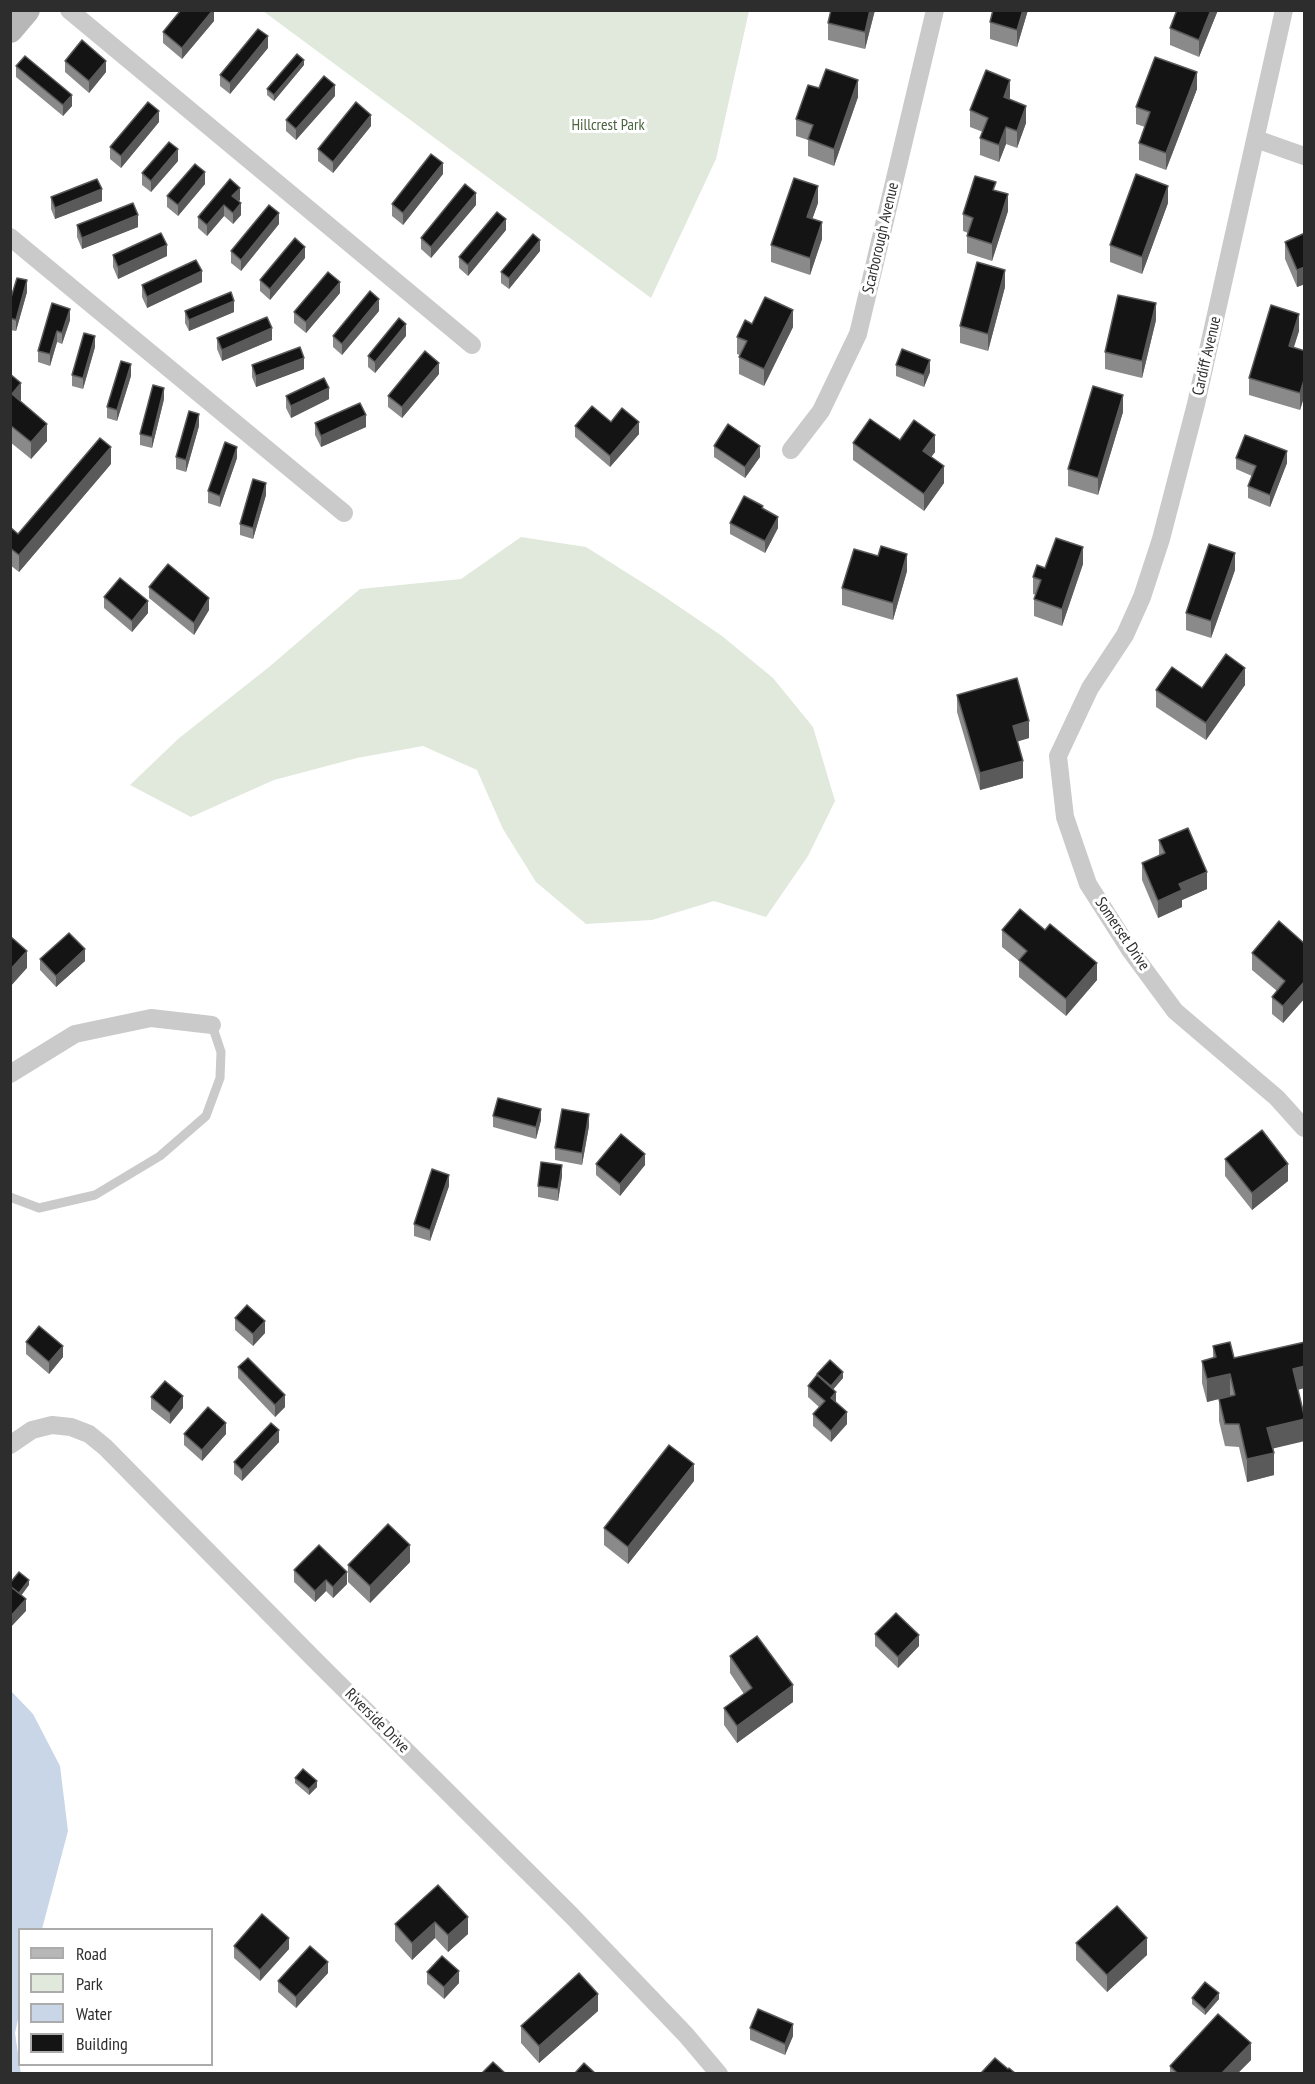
<!DOCTYPE html>
<html>
<head>
<meta charset="utf-8">
<style>
  body { margin:0 }
  #map { position:relative; width:1315px; height:2084px; overflow:hidden; background:#fff; font-family:"PT Sans Narrow",sans-serif }
  canvas { display:block }
  .frame { position:absolute; inset:0; border:12px solid #2d2d2d; pointer-events:none }
  .legend { position:absolute; left:18px; top:1928px; width:195px; height:138px; box-sizing:border-box; background:#fff; border:2px solid #ababab; margin:0; padding:8px 10px; list-style:none; font-size:18px; color:#2d2d2d }
  .legend li { display:flex; align-items:center; gap:12px; height:30px }
  .legend b { width:30px; border:2px solid #ababab }
</style>
</head>
<body>
<div id="map">
<canvas width="1315" height="2084"></canvas>
<div class="frame"></div>
<ul class="legend">
<li><b style="height:8px;background:#b7b7b7"></b>Road</li>
<li><b style="height:16px;background:#e0e9db"></b>Park</li>
<li><b style="height:16px;background:#c8d6e8"></b>Water</li>
<li><b style="height:16px;background:#141414"></b>Building</li>
</ul>
</div>
<script>
const ctx = document.querySelector('canvas').getContext('2d');
ctx.lineJoin = 'round';
function fill(path, color) {
  ctx.fillStyle = color;
  ctx.fill(path, 'evenodd');
}
function shape(rows) {
  const path = new Path2D();
  for (const r of rows) {
    path.moveTo(r[0], r[1]);
    for (let i = 2; i < r.length; i += 2) path.lineTo(r[i], r[i + 1]);
  }
  return path;
}
function stroke(path, color, width, dash) {
  ctx.strokeStyle = color;
  ctx.lineWidth = width;
  ctx.lineCap = dash ? 'butt' : 'round';
  ctx.setLineDash(dash || []);
  ctx.stroke(path);
}
function label(font, color, halo, rows, align = 'center') {
  ctx.font = font + ' "PT Sans Narrow",sans-serif';
  ctx.lineWidth = 6;
  ctx.setLineDash([]);
  ctx.textBaseline = 'middle';
  ctx.strokeStyle = halo;
  ctx.fillStyle = color;
  for (const [text, x, y, turn = 0] of rows) {
    ctx.save();
    ctx.translate(x, y);
    ctx.rotate((+turn || 0) * Math.PI / 180);
    ctx.textAlign = isNaN(turn) ? turn : align;
    if (halo) ctx.strokeText(text, 0, 0);
    ctx.fillText(text, 0, 0);
    ctx.restore();
  }
}
fill(shape([
  [263,11,749,11,716,159,651,298],
  [521,537,586,547,659,593,722,636,773,678,813,727,835,801,808,856,766,917,714,901,652,920,586,924,536,882,503,829,477,770,423,746,357,758,274,780,191,817,130,785,178,739,269,667,360,589,461,579]
]), '#e0e9db');
fill(shape([
  [11,1691,33,1714,60,1766,68,1831,42,1929,20,1930,19,2015,15,2033,21,2074,10,2073]
]), '#c8d6e8');
stroke(shape([
  [10,1197,39,1208,95,1195,160,1156,206,1116,220,1078,221,1052,212,1025]
]), '#cacaca', 9);
stroke(shape([
  [69,10,472,345],
  [1284,10,1196,404,1161,539,1142,597,1125,635,1090,688,1058,756,1065,817,1088,884,1130,950,1175,1011,1277,1098,1304,1128],
  [1256,139,1304,156],
  [10,237,344,513],
  [791,450,821,411,858,334,935,10],
  [10,1074,75,1034,151,1018,212,1025],
  [10,1445,32,1430,52,1425,71,1427,89,1434,105,1447,314,1659,572,1916,686,2035,719,2074]
]), '#cacaca', 18);
stroke(shape([
  [10,30,27,10]
]), '#b7b7b7', 26);
fill(shape([
  [214,10,214,21,182,59,163,43,163,32],
  [875,10,865,49,828,40,828,23],
  [993,10,1028,10,1017,47,990,39,990,22],
  [1218,10,1199,57,1170,45,1170,28],
  [268,48,230,94,220,86,220,75],
  [65,61,106,72,89,93,65,72],
  [304,65,274,101,267,95,267,89],
  [16,66,72,106,63,116,16,77],
  [819,88,858,97,834,166,808,156,808,140,796,136,796,119],
  [1197,89,1166,170,1139,160,1139,143,1145,127,1136,124,1136,107],
  [335,96,296,140,286,131,286,120],
  [1010,97,1010,100,1026,123,1017,148,1006,144,999,162,980,155,980,138,983,132,970,127,970,110],
  [159,122,121,168,110,159,110,147],
  [371,126,333,173,318,161,318,149],
  [178,161,151,192,142,185,142,173],
  [443,174,403,225,392,216,392,204],
  [230,179,240,200,238,201,241,215,233,224,224,216,207,236,198,228,198,217],
  [205,184,178,216,167,207,167,196],
  [51,197,102,201,55,219,51,209],
  [818,203,812,219,822,239,810,275,771,262,771,245],
  [1168,203,1142,274,1110,262,1110,245],
  [476,205,431,258,421,249,421,238],
  [1008,211,992,261,967,253,967,236,968,233,963,231,963,214],
  [279,224,241,271,231,263,231,251],
  [77,225,138,227,82,249,77,237],
  [506,230,468,276,459,268,459,257],
  [1305,233,1305,284,1297,287,1285,259,1285,242],
  [540,251,509,289,501,283,501,272],
  [113,255,167,256,118,279,113,267],
  [305,258,270,300,260,291,260,280],
  [202,282,147,308,142,297,142,285],
  [1005,287,988,351,960,343,960,326],
  [27,292,16,331,10,330,10,301],
  [340,293,306,333,294,323,294,312],
  [70,309,70,320,62,344,57,342,50,366,38,362,38,351],
  [185,311,234,312,189,331,185,323],
  [379,311,342,355,333,347,333,336],
  [1156,320,1142,378,1105,369,1105,352],
  [752,324,793,327,764,386,739,374,739,357,740,355,737,354,737,337],
  [1299,331,1293,348,1305,351,1305,394,1300,410,1249,395,1249,378],
  [406,336,375,373,368,367,368,356],
  [217,338,272,340,222,361,217,349],
  [95,347,83,389,72,386,72,375],
  [252,365,304,369,256,387,252,377],
  [896,365,930,372,924,387,896,376],
  [10,374,21,400,20,401,47,441,31,459,10,442],
  [439,374,402,418,388,407,388,396],
  [131,376,117,421,107,418,107,407],
  [286,396,329,399,291,418,286,408],
  [164,399,152,448,140,445,140,434],
  [1123,412,1098,495,1068,486,1068,469],
  [611,422,639,434,610,467,575,437,575,426],
  [315,423,366,427,321,447,315,435],
  [199,426,186,472,176,469,176,457],
  [900,440,935,452,931,457,944,483,924,511,853,460,853,443],
  [714,446,760,457,745,478,714,457],
  [237,458,220,507,208,503,208,491],
  [1236,458,1287,463,1270,507,1248,498,1248,486,1252,476,1236,469],
  [111,464,19,572,10,565,10,527,18,534],
  [266,495,253,539,240,535,240,524],
  [763,509,778,528,765,553,730,534,730,523],
  [1083,564,1062,626,1034,616,1034,599,1036,595,1033,594,1033,577,1045,568],
  [1235,570,1211,638,1186,630,1186,613],
  [907,571,893,620,842,605,842,588],
  [149,587,209,610,194,635,149,598],
  [104,597,148,613,132,632,104,608],
  [1245,685,1206,740,1156,707,1156,690,1202,688],
  [957,695,1029,738,1017,741,1023,778,980,790,957,712],
  [1159,840,1207,889,1182,900,1182,907,1158,918,1142,880,1142,863,1159,856],
  [1002,930,1097,980,1066,1016,1019,977,1019,961,1002,947],
  [1305,944,1305,998,1283,1023,1272,1014,1272,997,1277,991,1252,970,1252,953],
  [40,959,85,961,56,987,40,970],
  [493,1116,541,1120,536,1139,493,1127],
  [589,1126,582,1165,555,1160,555,1148],
  [1225,1159,1288,1181,1252,1210,1225,1176],
  [596,1164,645,1165,620,1196,596,1175],
  [562,1176,558,1201,538,1197,538,1186],
  [449,1186,430,1241,414,1236,414,1224],
  [235,1318,265,1333,253,1346,235,1330],
  [26,1342,63,1357,49,1374,26,1354],
  [1213,1346,1234,1358,1298,1390,1273,1449,1274,1475,1247,1482,1239,1447,1225,1446,1219,1421,1219,1399,1207,1402,1202,1383,1202,1361,1213,1358],
  [238,1367,285,1407,275,1417,238,1378],
  [817,1374,843,1378,833,1389,836,1403,847,1424,831,1442,813,1426,813,1414,819,1407,808,1397,808,1386,817,1375],
  [151,1397,183,1408,170,1424,151,1409],
  [184,1434,226,1434,202,1461,184,1445],
  [279,1442,242,1481,234,1474,234,1462],
  [694,1481,628,1564,604,1545,604,1528],
  [410,1562,370,1603,348,1582,348,1565],
  [294,1570,347,1584,333,1598,326,1591,315,1602,294,1582],
  [875,1634,919,1646,898,1668,875,1646],
  [730,1656,793,1702,737,1743,724,1725,724,1708,744,1694,730,1673],
  [295,1778,317,1787,309,1795,295,1783],
  [438,1885,468,1934,448,1952,435,1938,412,1960,395,1941,395,1924],
  [1076,1943,1147,1955,1107,1992,1076,1960],
  [234,1946,289,1949,260,1981,234,1958],
  [427,1972,459,1983,444,1999,427,1984],
  [328,1973,296,2008,278,1992,278,1981],
  [1192,1998,1219,1999,1205,2015,1192,2004],
  [598,2011,539,2063,521,2043,521,2026],
  [750,2028,793,2036,785,2055,750,2040],
  [1251,2060,1238,2073,1170,2073,1170,2066]
]), '#8a8a8a');
fill(shape([
  [213,10,214,10,214,21,182,59,182,48],
  [870,10,875,10,865,49,865,32],
  [1023,10,1028,10,1017,47,1017,30],
  [1211,10,1218,10,1199,57,1199,40],
  [268,36,268,48,230,94,230,83],
  [304,60,304,65,274,101,274,95],
  [106,61,106,72,89,93,89,81],
  [1197,72,1197,89,1166,170,1166,153],
  [858,80,858,97,834,166,834,149],
  [1010,80,1010,97,1004,114,1004,97],
  [335,85,335,96,296,140,296,129],
  [72,95,72,106,63,116,63,105],
  [1026,106,1026,123,1017,148,1017,131],
  [159,111,159,122,121,168,121,156],
  [371,115,371,126,333,173,333,162],
  [1006,127,1006,144,999,162,999,145],
  [178,149,178,161,151,192,151,181],
  [443,163,443,174,403,225,403,213],
  [205,172,205,184,178,216,178,205],
  [818,186,818,203,807,234,807,217],
  [1168,186,1168,203,1142,274,1142,257],
  [240,188,240,200,232,208,232,196],
  [102,189,102,201,55,219,55,208],
  [476,193,476,205,431,258,431,247],
  [1008,194,1008,211,992,261,992,244],
  [241,203,241,215,233,224,233,213],
  [224,205,224,216,207,236,207,225],
  [279,213,279,224,241,271,241,260],
  [138,215,138,227,82,249,82,238],
  [506,219,506,230,468,276,468,265],
  [822,222,822,239,810,275,810,258],
  [540,240,540,251,509,289,509,278],
  [167,245,167,256,118,279,118,267],
  [305,247,305,258,270,300,270,289],
  [1305,267,1305,284,1297,287,1297,270],
  [1005,270,1005,287,988,351,988,334],
  [202,271,202,282,147,308,147,297],
  [27,280,27,292,16,331,16,320],
  [340,282,340,293,306,333,306,322],
  [379,299,379,311,342,355,342,344],
  [234,301,234,312,189,331,189,320],
  [1156,303,1156,320,1142,378,1142,361],
  [70,309,70,320,62,344,62,333],
  [793,310,793,327,764,386,764,369],
  [1299,314,1299,331,1289,363,1289,346],
  [406,324,406,336,375,373,375,362],
  [272,328,272,340,222,361,222,350],
  [57,331,57,342,50,366,50,354],
  [95,336,95,347,83,389,83,378],
  [304,358,304,369,256,387,256,376],
  [930,360,930,372,924,387,924,375],
  [439,363,439,374,402,418,402,407],
  [131,364,131,376,117,421,117,410],
  [1305,377,1305,394,1300,410,1300,393],
  [21,383,21,400,12,411,12,394],
  [164,388,164,399,152,448,152,437],
  [329,388,329,399,291,418,291,406],
  [1123,395,1123,412,1098,495,1098,478],
  [199,414,199,426,186,472,186,460],
  [366,415,366,427,321,447,321,436],
  [639,422,639,434,610,467,610,456],
  [47,424,47,441,31,459,31,442],
  [935,435,935,452,923,468,923,451],
  [760,446,760,457,745,478,745,467],
  [111,447,111,464,19,572,19,555],
  [237,447,237,458,220,507,220,496],
  [1287,451,1287,463,1270,507,1270,495],
  [944,466,944,483,924,511,924,494],
  [266,483,266,495,253,539,253,528],
  [778,517,778,528,765,553,765,541],
  [1083,547,1083,564,1062,626,1062,609],
  [1235,553,1235,570,1211,638,1211,621],
  [907,554,907,571,893,620,893,603],
  [209,598,209,610,194,635,194,623],
  [148,601,148,613,132,632,132,621],
  [1245,668,1245,685,1206,740,1206,723],
  [1029,721,1029,738,1013,743,1013,726],
  [1023,761,1023,778,980,790,980,773],
  [1207,872,1207,889,1182,900,1182,907,1158,918,1158,901,1179,884],
  [85,949,85,961,56,987,56,976],
  [27,951,27,968,10,987,10,970],
  [1097,963,1097,980,1066,1016,1066,999],
  [1305,981,1305,998,1283,1023,1283,1006],
  [541,1109,541,1120,536,1139,536,1127],
  [589,1114,589,1126,582,1165,582,1153],
  [645,1154,645,1165,620,1196,620,1184],
  [1288,1164,1288,1181,1252,1210,1252,1193],
  [562,1165,562,1176,558,1201,558,1189],
  [449,1175,449,1186,430,1241,430,1230],
  [265,1321,265,1333,253,1346,253,1334],
  [63,1346,63,1357,49,1374,49,1362],
  [1305,1366,1305,1388,1293,1391,1293,1369],
  [843,1372,843,1378,831,1392,831,1386],
  [1230,1374,1230,1396,1207,1402,1207,1379],
  [836,1392,836,1404,831,1398],
  [285,1395,285,1407,275,1417,275,1405],
  [183,1396,183,1408,170,1424,170,1413],
  [847,1412,847,1424,831,1442,831,1431],
  [1305,1419,1305,1441,1267,1450,1267,1428],
  [226,1423,226,1434,202,1461,202,1450],
  [279,1430,279,1442,242,1481,242,1470],
  [1274,1453,1274,1475,1247,1482,1247,1459],
  [694,1464,694,1481,628,1564,628,1547],
  [410,1545,410,1562,370,1603,370,1586],
  [347,1572,347,1584,333,1598,333,1587],
  [29,1580,29,1585,18,1600,18,1594],
  [326,1580,326,1591,315,1602,315,1591],
  [26,1599,26,1611,10,1628,10,1617],
  [919,1635,919,1646,898,1668,898,1657],
  [793,1685,793,1702,737,1743,737,1726],
  [317,1781,317,1787,309,1795,309,1789],
  [468,1917,468,1934,448,1952,448,1935],
  [435,1922,435,1938,412,1960,412,1943],
  [289,1938,289,1949,260,1981,260,1970],
  [1147,1938,1147,1955,1107,1992,1107,1975],
  [328,1962,328,1973,296,2008,296,1997],
  [459,1971,459,1983,444,1999,444,1987],
  [1219,1993,1219,1999,1205,2015,1205,2010],
  [598,1994,598,2011,539,2063,539,2046],
  [793,2024,793,2036,785,2055,785,2044],
  [1251,2043,1251,2060,1238,2073,1222,2073]
]), '#5a5a5a');
const building = shape([
  [181,10,213,10,182,48,163,32,181,10],
  [831,10,870,10,865,32,828,23,831,10],
  [993,10,1023,10,1017,30,990,22,993,10],
  [1177,10,1211,10,1199,40,1170,28,1177,10],
  [258,29,268,36,230,83,220,75,258,29],
  [82,40,106,61,89,81,65,61,82,40],
  [297,54,304,60,274,95,267,89,297,54],
  [25,56,72,95,63,105,16,66,25,56],
  [1155,57,1197,72,1166,153,1139,143,1150,112,1136,107,1155,57],
  [826,69,858,80,834,149,808,139,813,125,796,119,808,85,819,88,826,69],
  [986,70,1010,80,1004,97,1026,106,1017,131,1006,127,999,145,980,138,988,118,970,110,986,70],
  [324,76,335,85,296,129,286,120,324,76],
  [148,102,159,111,121,156,110,147,148,102],
  [356,102,371,115,333,162,318,149,356,102],
  [169,142,178,149,151,181,142,173,169,142],
  [431,154,443,163,403,213,392,204,431,154],
  [195,164,205,172,178,205,167,196,195,164],
  [1136,174,1168,186,1142,257,1110,245,1136,174],
  [975,176,996,182,993,190,1008,194,992,244,967,236,973,218,963,214,975,176],
  [794,178,818,186,807,217,822,222,810,258,771,245,794,178],
  [97,179,102,189,55,208,51,197,97,179],
  [230,179,240,188,232,196,241,203,233,213,224,205,207,225,198,217,230,179],
  [465,184,476,193,431,247,421,238,465,184],
  [133,203,138,215,82,238,77,225,133,203],
  [269,205,279,213,241,260,231,251,269,205],
  [497,212,506,219,468,265,459,257,497,212],
  [161,233,167,245,118,267,113,255,161,233],
  [1305,233,1305,267,1297,270,1285,242,1305,233],
  [533,234,540,240,509,278,501,272,533,234],
  [295,238,305,247,270,289,260,280,295,238],
  [196,260,202,271,147,297,142,285,196,260],
  [977,262,1005,270,988,334,960,326,977,262],
  [328,272,340,282,306,322,294,312,328,272],
  [17,278,27,280,16,320,10,318,10,301,17,278],
  [370,291,379,299,342,344,333,336,370,291],
  [231,292,234,301,189,320,185,311,231,292],
  [1118,295,1156,303,1142,361,1105,352,1118,295],
  [765,297,793,310,764,369,739,357,747,341,737,337,745,320,752,324,765,297],
  [52,303,70,309,62,333,57,331,50,354,38,351,52,303],
  [1271,305,1299,314,1289,346,1305,351,1305,377,1300,393,1249,378,1271,305],
  [267,317,272,328,222,350,217,338,267,317],
  [399,318,406,324,375,362,368,356,399,318],
  [84,333,95,336,83,378,72,375,84,333],
  [300,347,304,358,256,376,252,365,300,347],
  [902,349,930,360,924,375,896,365,902,349],
  [425,351,439,363,402,407,388,396,425,351],
  [121,361,131,364,117,410,107,407,121,361],
  [10,374,21,383,12,394,47,424,31,442,10,425,10,374],
  [324,378,329,388,291,406,286,396,324,378],
  [153,385,164,388,152,437,140,434,153,385],
  [1093,386,1123,395,1098,478,1068,469,1093,386],
  [360,403,366,415,321,436,315,423,360,403],
  [592,406,611,422,622,408,639,422,610,456,575,426,592,406],
  [189,411,199,414,186,460,176,457,189,411],
  [870,419,900,440,914,420,935,435,923,451,944,466,924,494,853,443,870,419],
  [728,424,760,446,745,467,714,446,728,424],
  [1245,435,1287,451,1270,495,1248,486,1256,466,1236,458,1245,435],
  [100,438,111,447,19,555,10,548,10,527,18,534,100,438],
  [225,442,237,447,220,496,208,491,225,442],
  [253,479,266,483,253,528,240,524,253,479],
  [744,496,763,506,762,508,778,517,765,541,730,523,744,496],
  [1056,538,1083,547,1062,609,1034,599,1041,580,1033,577,1037,565,1045,568,1056,538],
  [1209,544,1235,553,1211,621,1186,613,1209,544],
  [881,546,907,554,893,603,842,588,854,549,878,556,881,546],
  [168,564,209,598,194,623,149,587,168,564],
  [120,578,148,601,132,621,104,597,120,578],
  [1226,654,1245,668,1206,723,1156,690,1172,667,1202,688,1226,654],
  [1017,678,1029,721,1013,726,1023,761,980,773,957,695,1017,678],
  [1188,828,1207,872,1179,884,1182,890,1158,901,1142,863,1165,853,1159,840,1188,828],
  [1020,909,1045,930,1050,924,1097,963,1066,999,1019,960,1027,951,1002,930,1020,909],
  [1279,921,1305,944,1305,981,1283,1006,1272,997,1285,981,1252,953,1279,921],
  [69,933,85,949,56,976,40,959,69,933],
  [10,936,27,951,10,970,10,936],
  [498,1098,541,1109,536,1127,493,1116,498,1098],
  [562,1109,589,1114,582,1153,555,1148,562,1109],
  [1262,1130,1288,1164,1252,1193,1225,1159,1262,1130],
  [621,1134,645,1154,620,1184,596,1164,621,1134],
  [541,1162,562,1165,558,1189,538,1186,541,1162],
  [432,1169,449,1175,430,1230,414,1224,432,1169],
  [247,1305,265,1321,253,1334,235,1318,247,1305],
  [39,1326,63,1346,49,1362,26,1342,39,1326],
  [1230,1342,1234,1358,1305,1342,1305,1366,1293,1369,1305,1419,1267,1428,1274,1453,1247,1459,1239,1424,1225,1424,1219,1399,1235,1395,1230,1374,1207,1379,1202,1361,1216,1357,1213,1346,1230,1342],
  [248,1358,285,1395,275,1405,238,1367,248,1358],
  [830,1360,843,1372,831,1386,817,1374,830,1360],
  [817,1375,836,1392,831,1398,847,1412,831,1431,813,1414,825,1401,808,1386,817,1375],
  [165,1381,183,1396,170,1413,151,1397,165,1381],
  [208,1407,226,1423,202,1450,184,1434,208,1407],
  [271,1423,279,1430,242,1470,234,1462,271,1423],
  [669,1445,694,1464,628,1547,604,1528,669,1445],
  [388,1524,410,1545,370,1586,348,1565,388,1524],
  [319,1545,347,1572,333,1587,326,1580,315,1591,294,1570,319,1545],
  [19,1572,29,1580,19,1593,10,1586,10,1583,19,1572],
  [10,1586,26,1599,10,1617,10,1586],
  [896,1613,919,1635,898,1657,875,1634,896,1613],
  [757,1636,793,1685,737,1726,724,1708,752,1688,730,1656,757,1636],
  [303,1769,317,1781,309,1789,295,1778,303,1769],
  [438,1885,468,1917,448,1935,435,1922,412,1943,395,1924,438,1885],
  [1117,1906,1147,1938,1107,1975,1076,1943,1117,1906],
  [262,1914,289,1938,260,1970,234,1946,262,1914],
  [310,1946,328,1962,296,1997,278,1981,310,1946],
  [442,1956,459,1971,444,1987,427,1972,442,1956],
  [579,1973,598,1994,539,2046,521,2026,579,1973],
  [1205,1982,1219,1993,1205,2010,1192,1998,1205,1982],
  [758,2009,793,2024,785,2044,750,2028,758,2009],
  [1218,2014,1251,2043,1222,2073,1177,2073,1170,2066,1218,2014],
  [995,2058,1008,2069,1009,2068,1015,2073,981,2073,995,2058],
  [493,2062,505,2073,482,2073,493,2062],
  [584,2063,595,2073,575,2073,584,2063]
]);
fill(building, '#141414');
stroke(building, '#5a5a5a', 1.5);
label('16px', '#49643e', '#fff', [
  ["Hillcrest Park",608,125]
]);
label('16px', '#2d2d2d', '#fff', [
  ["Scarborough Avenue",881,238,-77],
  ["Cardiff Avenue",1207,356,-77],
  ["Somerset Drive",1122,934,56],
  ["Riverside Drive",377,1721,45]
]);
</script>
</body>
</html>
